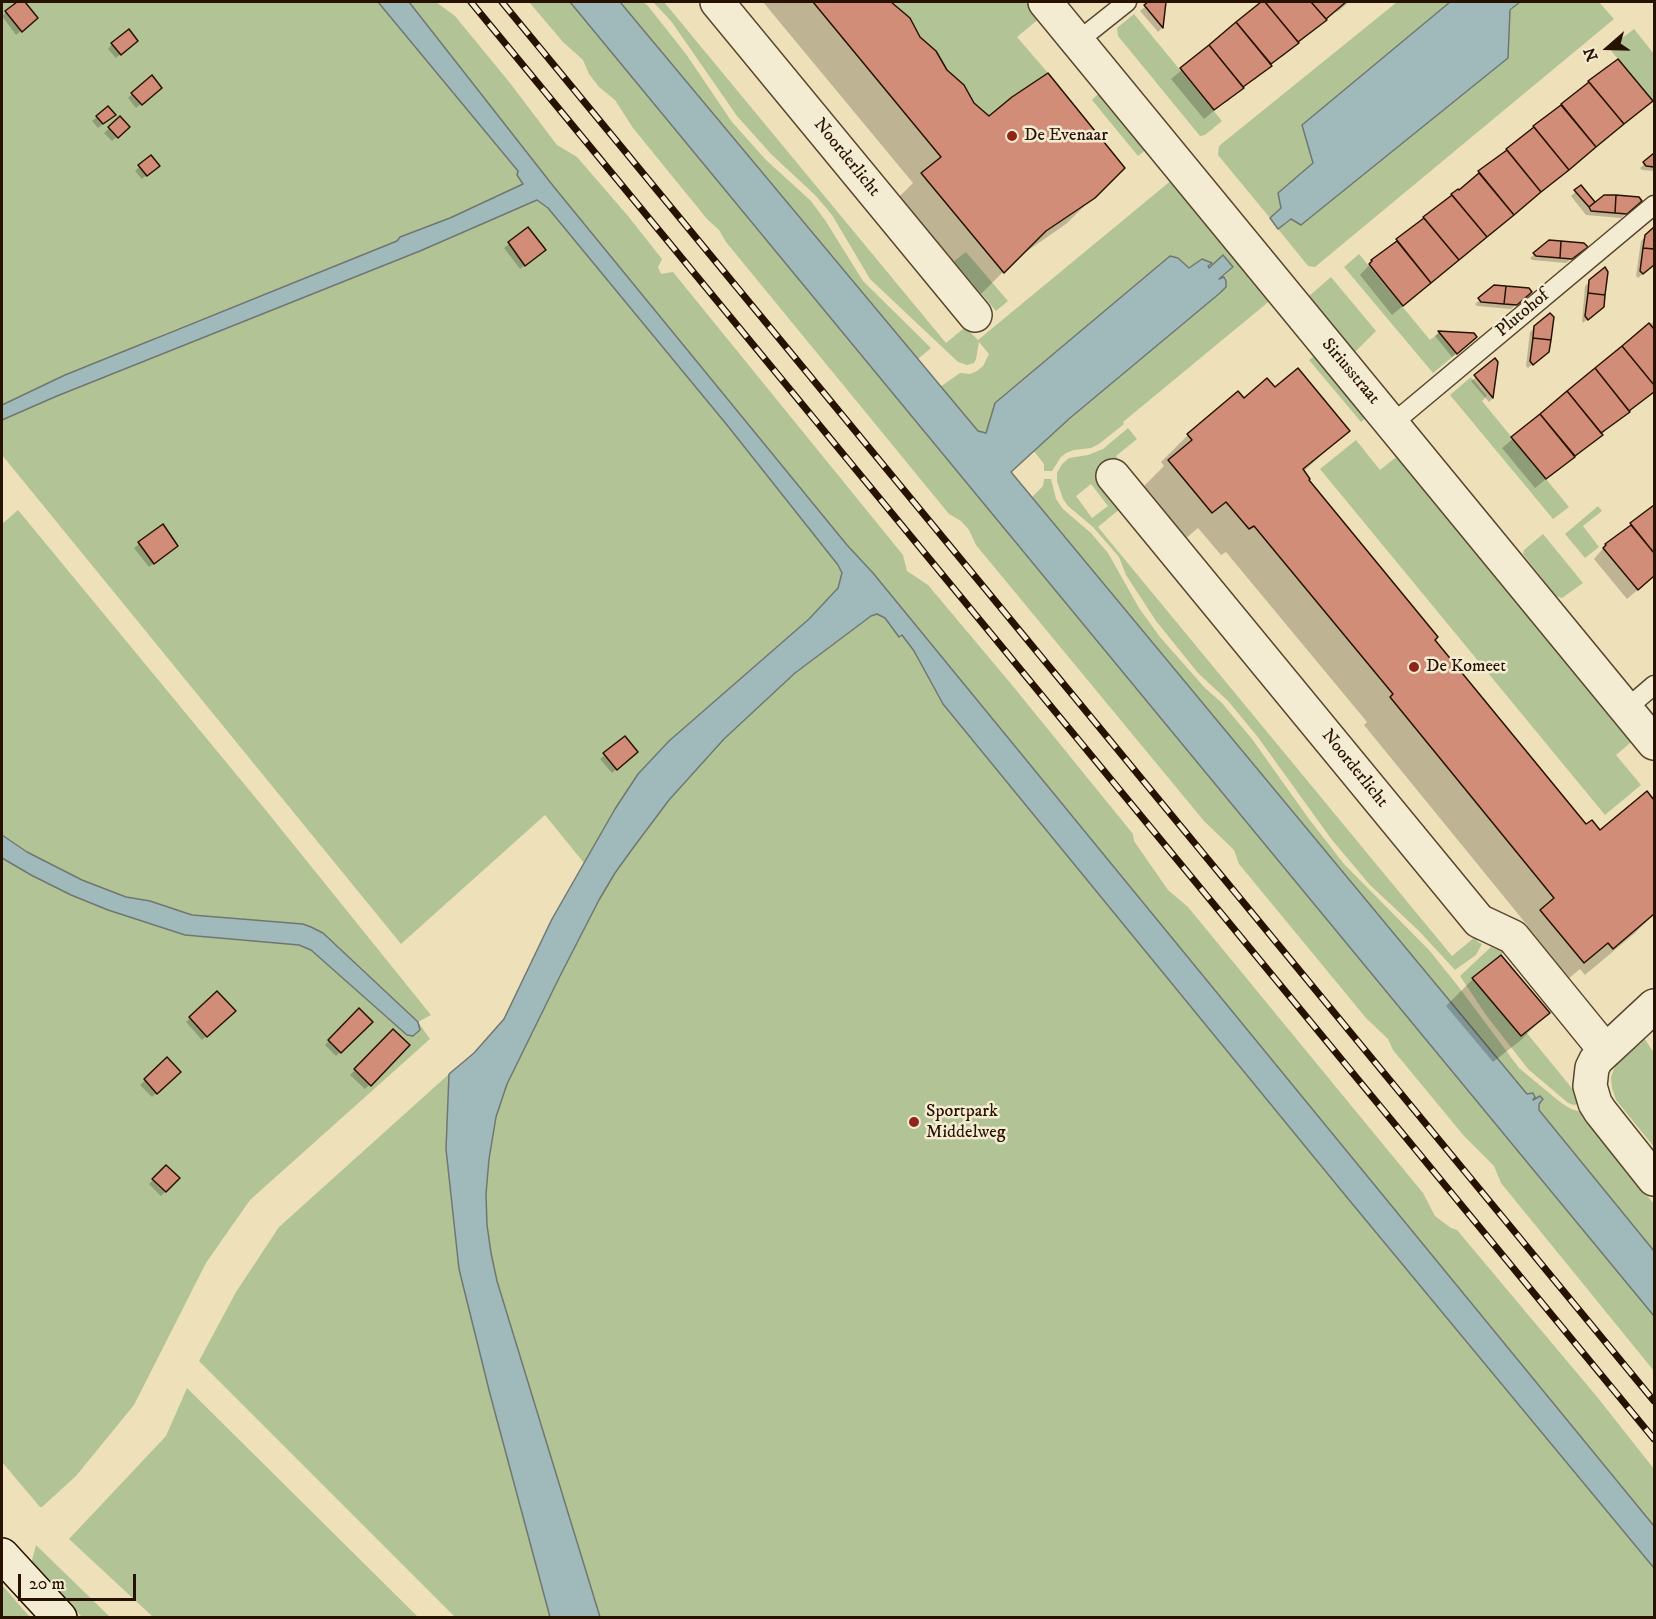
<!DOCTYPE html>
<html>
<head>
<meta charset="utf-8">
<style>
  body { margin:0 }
  #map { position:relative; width:1656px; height:1619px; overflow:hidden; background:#eee1ba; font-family:"IM FELL DW Pica",serif }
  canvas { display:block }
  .frame { position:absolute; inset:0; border:3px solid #271200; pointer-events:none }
  .north { position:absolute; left:1578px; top:18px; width:60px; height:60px; -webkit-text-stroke:4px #f4ecd2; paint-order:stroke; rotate:250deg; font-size:16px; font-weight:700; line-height:24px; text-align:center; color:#271200 }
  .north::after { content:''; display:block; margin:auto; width:21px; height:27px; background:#271200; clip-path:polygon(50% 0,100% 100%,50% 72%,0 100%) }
  .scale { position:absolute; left:18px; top:1574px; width:118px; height:27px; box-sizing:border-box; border:3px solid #271200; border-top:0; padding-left:8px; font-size:18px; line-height:21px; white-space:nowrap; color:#271200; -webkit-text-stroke:4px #f4ecd2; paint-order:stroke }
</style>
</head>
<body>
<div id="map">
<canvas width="1656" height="1619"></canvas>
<div class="frame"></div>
<div class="north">N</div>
<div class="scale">20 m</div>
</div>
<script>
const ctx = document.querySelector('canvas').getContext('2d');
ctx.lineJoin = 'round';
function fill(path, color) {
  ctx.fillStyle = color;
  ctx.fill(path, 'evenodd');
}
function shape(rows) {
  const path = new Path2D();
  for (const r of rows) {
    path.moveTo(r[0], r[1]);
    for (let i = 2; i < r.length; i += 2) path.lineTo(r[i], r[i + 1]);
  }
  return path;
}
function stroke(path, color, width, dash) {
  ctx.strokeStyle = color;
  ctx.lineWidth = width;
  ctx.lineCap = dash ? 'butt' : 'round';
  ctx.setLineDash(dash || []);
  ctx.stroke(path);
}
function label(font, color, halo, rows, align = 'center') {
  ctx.font = font + ' "IM FELL DW Pica",serif';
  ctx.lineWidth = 5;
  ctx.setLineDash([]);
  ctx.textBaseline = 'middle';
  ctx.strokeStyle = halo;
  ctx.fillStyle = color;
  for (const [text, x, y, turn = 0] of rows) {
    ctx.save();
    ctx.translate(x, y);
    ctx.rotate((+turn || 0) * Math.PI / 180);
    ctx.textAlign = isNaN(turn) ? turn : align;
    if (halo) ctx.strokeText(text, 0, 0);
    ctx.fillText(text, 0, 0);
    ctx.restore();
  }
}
fill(shape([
  [2,2,378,2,518,171,517,175,524,184,450,218,400,237,397,241,166,333,2,405],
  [409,2,436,2,455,16,510,83,557,145,577,157,628,216,662,259,658,267,661,274,673,272,903,555,907,571,928,585,1012,685,1133,834,1134,841,1168,890,1188,907,1423,1193,1435,1216,1451,1228,1457,1230,1598,1398,1654,1469,1654,1526,873,573,847,545,554,187],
  [529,2,570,2,1654,1316,1654,1371,1501,1183,1494,1166,1464,1136,1393,1050,1388,1039,1366,1018,1239,864,1234,850,1204,821,976,545,969,530,961,521,949,514,726,242,719,230,707,219,633,128,615,100,599,87,589,74,583,60,563,42],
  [620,2,643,2,648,6,686,54,732,122,766,160,811,201,825,220,863,281,931,348,918,359],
  [653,2,664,2,946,343,969,324,969,331,978,340,1173,179,1272,299,1123,422,1124,424,1099,444,1091,448,1074,450,1066,453,1061,457,1052,471,1044,471,1044,464,1033,450,1233,268,1209,268,1208,267,1212,264,1189,268,1178,258,1170,256,996,403,986,433,977,431,940,387,960,373,970,374,977,371,983,366,989,354,979,342,976,359,974,363,967,365,958,362,870,279,832,215,816,196,771,154,737,116,671,21],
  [891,2,1026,2,1040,18,1017,37,1048,73,989,116,974,103,964,85,947,70,936,51,920,37],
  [1397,2,1450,2,1395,49,1313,163,1278,193,1281,208,1270,218,1218,155,1219,146],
  [1520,2,1599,2,1614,19,1315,267,1308,266,1278,229,1291,219],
  [1134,14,1222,121,1205,135,1200,136,1118,36,1117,28],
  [1634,29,1654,54,1654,104,1609,48],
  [1101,91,1148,148,1138,156,1092,100],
  [537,200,548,208,727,425,838,565,842,573,841,582,838,588,809,619,669,741,638,774,615,809,584,863,545,815,401,944,2,455,2,420,57,396,420,251],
  [966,252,1008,301,996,311,954,261],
  [1359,254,1430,340,1439,333,1456,354,1433,373,1344,267],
  [1331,277,1376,331,1355,352,1309,296],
  [1317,354,1368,416,1361,422,1309,360],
  [1471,377,1487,396,1482,401,1569,507,1553,519,1450,395],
  [1128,428,1137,439,1116,456,1118,459,1095,477,1121,508,1098,527,1452,956,1475,937,1478,942,1482,944,1476,955,1455,970,1419,931,1370,885,1332,840,1257,736,1228,701,1198,673,1156,621,1126,575,1119,557,1093,527,1068,506,1063,499,1057,481,1057,473,1062,464,1069,458,1088,455,1103,449],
  [1091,484,1108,506,1092,518,1076,496],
  [1356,440,1380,470,1400,454,1635,739,1616,755,1641,785,1605,815,1320,469],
  [1044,479,1051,479,1056,499,1063,509,1091,533,1108,553,1139,608,1160,637,1205,688,1222,703,1252,739,1309,819,1344,864,1429,950,1458,986,1519,1068,1560,1102,1571,1109,1581,1112,1585,1120,1654,1204,1654,1251,1539,1110,1538,1104,1543,1100,1532,1099,1527,1095,1032,497,1043,486],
  [1598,506,1602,511,1583,526,1599,547,1585,558,1565,534],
  [18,510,264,808,431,1015,418,1022,430,1039,250,1200,206,1263,134,1405,76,1476,42,1507,40,1507,2,1462,2,858,31,875,71,895,185,935,299,945,311,950,322,959,407,1035,417,1035,323,933,311,927,303,924,192,915,150,901,126,897,82,880,27,852,2,835,2,524],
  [1543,534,1583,583,1562,598,1556,596,1523,554,1524,550],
  [877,614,885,618,899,636,902,635,914,651,943,704,1329,1175,1654,1568,1654,1618,600,1618,497,1281,491,1253,487,1225,486,1194,489,1159,496,1117,507,1084,560,976,599,900,615,873,633,848,669,800,724,739,795,673,871,616],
  [1491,947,1504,952,1473,978,1521,1036,1526,1032,1575,1092,1578,1104,1574,1105,1568,1103,1528,1069,1486,1015,1460,976],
  [1644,1038,1654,1053,1654,1147,1616,1100,1612,1088,1611,1077,1616,1064],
  [449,1074,446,1149,459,1269,490,1394,550,1617,455,1617,199,1361,236,1292,279,1227],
  [187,1388,418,1617,153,1617,69,1539,166,1436],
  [36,1545,110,1617,82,1617,31,1564],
  [2,1585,21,1607,30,1617,2,1617]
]), '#b2c495');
const water = shape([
  [378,2,409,2,554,187,847,545,873,573,1654,1526,1654,1568,1345,1195,943,704,914,651,902,635,899,637,885,618,877,614,871,616,795,673,724,739,669,800,633,848,615,873,599,900,560,976,507,1084,496,1117,489,1159,486,1194,487,1225,491,1253,497,1281,600,1617,550,1617,490,1394,459,1269,446,1149,449,1074,474,1053,504,1019,552,919,615,809,638,774,669,741,809,619,838,588,842,573,838,565,727,425,548,208,537,200,420,251,57,396,2,420,2,405,65,375,397,241,400,237,450,218,523,184,517,175,518,171,378,2],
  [570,2,620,2,978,431,986,433,995,403,1170,256,1178,258,1189,268,1202,259,1212,263,1208,266,1209,268,1223,255,1233,267,1219,279,1224,277,1226,281,1226,287,1220,293,1070,418,1011,472,1527,1094,1533,1093,1535,1097,1533,1100,1540,1096,1543,1099,1539,1104,1539,1110,1654,1251,1654,1316,570,2],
  [1450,2,1520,2,1510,10,1508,58,1301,225,1291,219,1278,229,1270,218,1281,208,1278,193,1313,163,1302,125,1450,2],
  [2,835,27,852,82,880,126,897,150,901,192,915,303,924,311,927,323,933,418,1022,420,1030,413,1036,407,1035,311,950,299,945,185,935,108,910,71,895,31,875,2,858,2,835]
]);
fill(water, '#a0babc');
stroke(water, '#707771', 1.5);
fill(shape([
  [19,2,23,2,36,18,16,35,2,16],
  [763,2,889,2,973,104,989,118,1123,168,1066,224,1017,258,976,299,895,201,913,183],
  [1151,2,1165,2,1162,28,1158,32,1140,11],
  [1264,2,1349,2,1337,12,1336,11,1282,57,1281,56,1269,65,1255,80,1253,78,1227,102,1226,101,1204,119,1171,79],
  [112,44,131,45,116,58,108,49],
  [1589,82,1641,110,1392,315,1360,275,1377,257,1452,195,1457,191,1459,192,1479,172,1541,124],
  [156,92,136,108,128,98,132,94],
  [108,108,109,119,98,128,92,121],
  [120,118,128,127,112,141,104,133],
  [1654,155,1654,171,1642,170,1640,168],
  [139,167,153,170,142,179,135,171],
  [1581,187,1595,204,1636,206,1621,218,1586,215,1571,196],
  [528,229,539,254,520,269,504,248],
  [1654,229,1654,264,1638,278,1636,276,1641,241],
  [1549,242,1581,251,1566,263,1532,260,1530,258],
  [1590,281,1597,311,1583,323,1582,321,1585,286],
  [1495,287,1526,296,1511,309,1477,306,1475,304],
  [1654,321,1654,390,1558,471,1557,470,1535,488,1502,448],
  [1535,327,1542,356,1528,368,1526,366,1530,332],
  [1439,332,1474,334,1471,341,1452,357,1435,336],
  [1497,363,1493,398,1489,402,1471,381],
  [1275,389,1348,430,1303,472,1307,480,1433,640,1586,826,1600,832,1646,793,1654,803,1654,914,1635,933,1585,975,1580,969,1556,989,1514,938,1527,925,1364,725,1367,722,1226,552,1221,555,1198,528,1185,539,1142,488,1164,466,1161,462,1188,435,1243,400],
  [1654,507,1654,576,1627,599,1594,559,1606,545],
  [163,526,172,550,149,567,134,548],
  [625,738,632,756,612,773,600,759],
  [1473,979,1548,1013,1521,1040,1493,1062,1446,1006],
  [217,993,234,1011,202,1040,186,1022],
  [359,1010,370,1022,336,1056,325,1045],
  [393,1031,408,1046,365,1089,350,1075],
  [167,1059,179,1072,152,1097,140,1085],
  [166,1167,178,1179,161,1196,149,1184]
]), '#0003');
const building = shape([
  [17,2,25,2,38,18,22,32,5,11,17,2],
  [813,2,891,2,910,18,920,37,936,51,947,70,964,85,974,103,989,116,1012,97,1048,73,1125,168,1095,198,1046,231,1004,273,921,173,941,157,813,2],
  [1148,2,1166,2,1163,28,1144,5,1148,2],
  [1261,2,1265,2,1299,43,1271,64,1236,22,1261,2],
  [1265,2,1311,2,1327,20,1298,42,1265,2],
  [1311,2,1350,2,1346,2,1326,19,1311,2],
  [1236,22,1272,66,1243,87,1209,45,1236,22],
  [129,29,138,41,121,55,111,43,129,29],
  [1209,45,1244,88,1214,110,1180,68,1209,45],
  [1618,59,1653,101,1624,124,1588,81,1618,59],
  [152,75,162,88,142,105,131,93,152,75],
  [1589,82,1624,124,1596,147,1561,104,1589,82],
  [1561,105,1596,147,1569,170,1533,126,1561,105],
  [108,106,116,115,103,124,96,116,108,106],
  [120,116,130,127,118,138,108,127,120,116],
  [1534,127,1569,170,1541,192,1506,149,1534,127],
  [1507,150,1541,192,1514,215,1478,171,1507,150],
  [1654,153,1654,167,1646,166,1643,162,1654,153],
  [151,155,160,166,147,176,138,165,151,155],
  [1479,173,1514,215,1487,237,1451,194,1458,189,1459,190,1479,173],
  [1581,185,1595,202,1589,207,1574,190,1581,185],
  [1452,195,1487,237,1459,260,1423,217,1452,195],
  [1604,195,1616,195,1615,213,1591,211,1589,207,1604,195],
  [1616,195,1639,197,1642,201,1627,214,1615,213,1616,195],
  [1424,218,1459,260,1431,283,1396,239,1424,218],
  [528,227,546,250,525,266,508,242,528,227],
  [1654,227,1654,249,1643,248,1645,235,1654,227],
  [1549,240,1561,241,1560,258,1536,256,1533,253,1549,240],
  [1397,241,1431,283,1403,306,1369,264,1372,261,1371,260,1397,241],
  [1561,241,1584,243,1588,247,1572,259,1560,258,1561,241],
  [1643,248,1654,249,1654,265,1643,274,1640,271,1643,248],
  [1605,267,1608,272,1605,295,1588,293,1589,280,1605,267],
  [1494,285,1506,286,1504,304,1481,302,1478,298,1494,285],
  [1506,286,1529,288,1532,292,1517,305,1504,304,1506,286],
  [1588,293,1605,295,1604,307,1588,320,1585,316,1588,293],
  [1550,313,1554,317,1551,340,1533,338,1534,326,1550,313],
  [1649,323,1654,329,1654,385,1622,346,1649,323],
  [1438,331,1474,333,1477,337,1457,354,1438,331],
  [1533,338,1551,340,1549,352,1533,365,1530,361,1533,338],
  [1622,346,1654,385,1654,392,1629,411,1595,368,1622,346],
  [1495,358,1498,362,1493,398,1474,375,1495,358],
  [1298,368,1350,431,1303,469,1310,479,1309,480,1438,637,1435,640,1586,824,1592,820,1600,830,1647,791,1654,800,1654,914,1613,949,1608,943,1584,963,1540,910,1554,898,1390,697,1393,694,1254,526,1249,529,1226,502,1212,513,1168,460,1192,440,1187,434,1238,391,1244,398,1267,378,1275,387,1298,368],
  [1595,368,1630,412,1601,433,1567,391,1595,368],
  [1567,391,1603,435,1575,456,1540,414,1567,391],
  [1540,414,1575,457,1546,479,1511,437,1540,414],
  [1654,505,1654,553,1630,523,1654,505],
  [163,524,178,546,154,564,138,542,163,524],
  [1631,525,1654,553,1654,576,1638,590,1603,548,1606,545,1605,544,1631,525],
  [625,736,638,752,617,770,603,753,625,736],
  [1501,955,1550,1013,1521,1036,1472,978,1501,955],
  [217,991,236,1011,207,1037,189,1017,217,991],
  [359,1008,373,1022,341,1053,328,1040,359,1008],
  [393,1029,410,1045,371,1086,354,1069,393,1029],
  [167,1057,181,1072,157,1094,144,1079,167,1057],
  [166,1165,180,1178,166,1192,152,1179,166,1165]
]);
fill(building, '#d28d78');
stroke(building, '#271200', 1.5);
const lane = shape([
  [1078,41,1127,2],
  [1392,424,1654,205],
  [1626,709,1654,685]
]);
const street = shape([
  [717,2,975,315],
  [1045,2,1654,743],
  [1113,476,1479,921,1513,937,1605,1050],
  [1654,1006,1596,1060,1592,1068,1590,1086,1595,1103,1600,1111,1654,1179]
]);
const secondary = shape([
  [2,1555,60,1618]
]);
stroke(lane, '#59462e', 21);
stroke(street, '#59462e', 36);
stroke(secondary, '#271200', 36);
stroke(lane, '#f4ecd2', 18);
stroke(street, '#f4ecd2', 33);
stroke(secondary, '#f4ecd2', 33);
const rail = shape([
  [471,2,1654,1439],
  [502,2,1654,1401]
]);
stroke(rail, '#271200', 7);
stroke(rail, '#f4ecd2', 4.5, [14]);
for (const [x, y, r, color] of [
  [1012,136,6,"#8f2418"],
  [1414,667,6,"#8f2418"],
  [914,1122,6,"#8f2418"]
]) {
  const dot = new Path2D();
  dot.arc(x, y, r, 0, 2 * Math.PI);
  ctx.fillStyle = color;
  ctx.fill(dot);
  stroke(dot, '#f4ecd2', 2);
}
label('18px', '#271200', '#f4ecd2', [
  ["De Evenaar",1024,136],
  ["De Komeet",1426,667],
  ["Sportpark",926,1112],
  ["Middelweg",926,1133]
], 'left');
label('18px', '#271200', '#f4ecd2', [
  ["Noorderlicht",846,158,51],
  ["Plutohof",1523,314,-40],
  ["Siriusstraat",1350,372,50],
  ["Noorderlicht",1354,769,51]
]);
</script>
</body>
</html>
